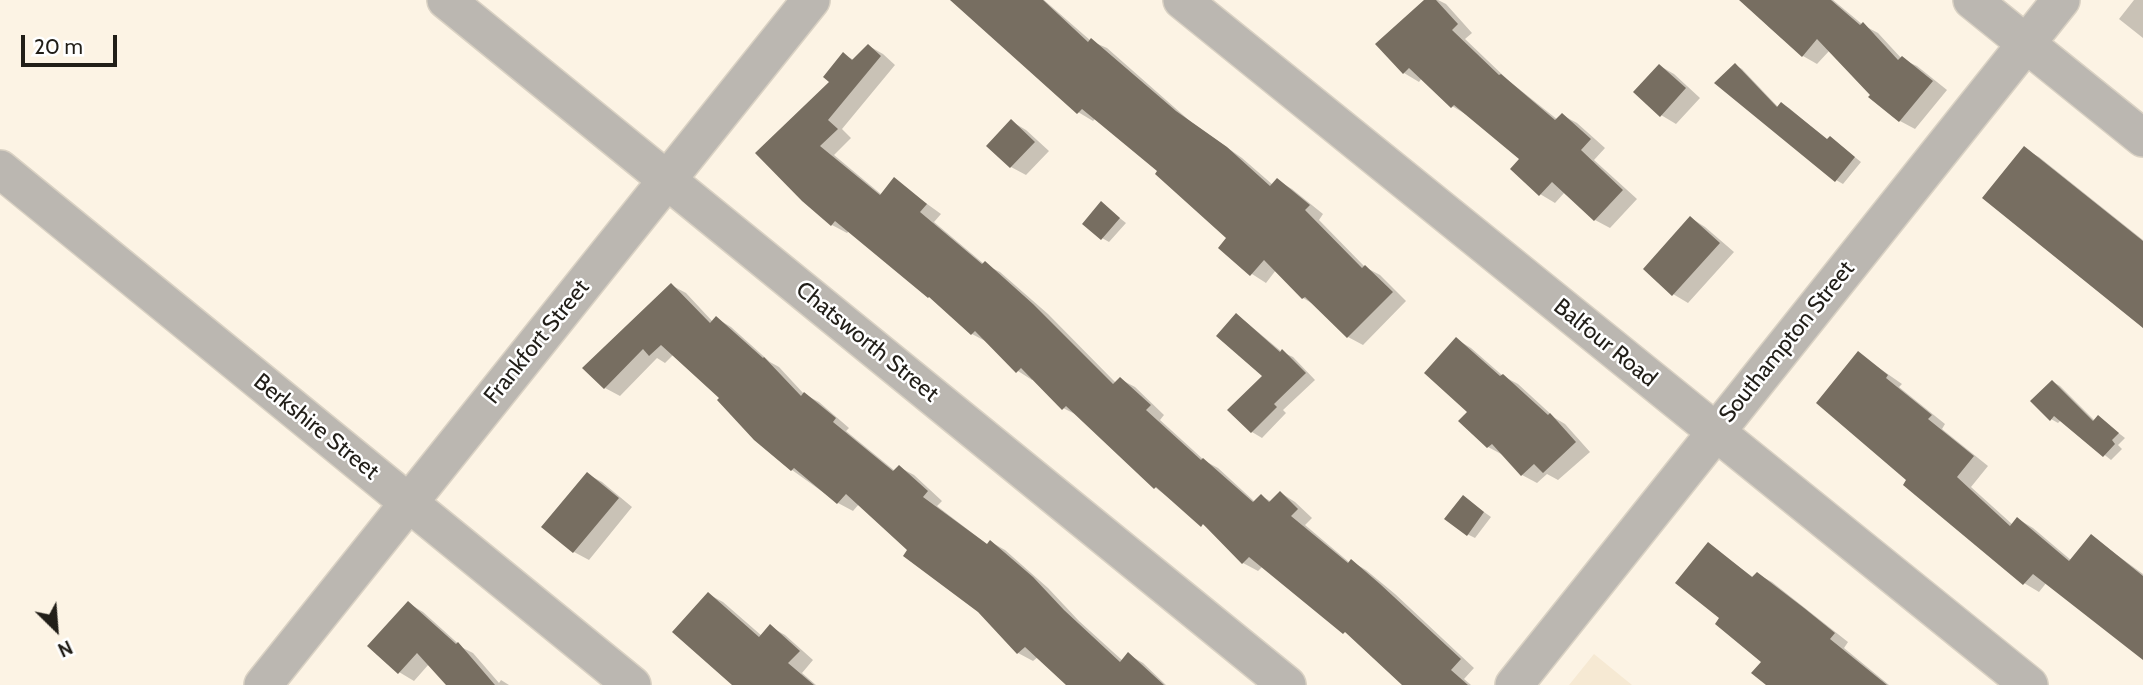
<!DOCTYPE html>
<html>
<head>
<meta charset="utf-8">
<style>
  body { margin:0 }
  #map { position:relative; width:2143px; height:685px; overflow:hidden; background:#fcf3e4; font-family:Cabin,sans-serif }
  canvas { display:block }
  .north { position:absolute; left:21px; top:594px; width:70px; height:70px; -webkit-text-stroke:5px #fff; paint-order:stroke; rotate:155deg; font-size:19px; font-weight:700; line-height:28px; text-align:center; color:#211e18 }
  .north::after { content:''; display:block; margin:auto; width:24px; height:32px; background:#211e18; clip-path:polygon(50% 0,100% 100%,50% 72%,0 100%) }
  .scale { position:absolute; left:21px; top:35px; width:96px; height:32px; box-sizing:border-box; border:4px solid #211e18; border-top:0; padding-left:9px; font-size:21px; line-height:24px; white-space:nowrap; color:#211e18; -webkit-text-stroke:5px #fff; paint-order:stroke }
</style>
</head>
<body>
<div id="map">
<canvas width="2143" height="685"></canvas>
<div class="north">N</div>
<div class="scale">20 m</div>
</div>
<script>
const ctx = document.querySelector('canvas').getContext('2d');
ctx.lineJoin = 'round';
function fill(path, color) {
  ctx.fillStyle = color;
  ctx.fill(path, 'evenodd');
}
function shape(rows) {
  const path = new Path2D();
  for (const r of rows) {
    path.moveTo(r[0], r[1]);
    for (let i = 2; i < r.length; i += 2) path.lineTo(r[i], r[i + 1]);
  }
  return path;
}
function stroke(path, color, width, dash) {
  ctx.strokeStyle = color;
  ctx.lineWidth = width;
  ctx.lineCap = dash ? 'butt' : 'round';
  ctx.setLineDash(dash || []);
  ctx.stroke(path);
}
function label(font, color, halo, rows, align = 'center') {
  ctx.font = font + ' Cabin,sans-serif';
  ctx.lineWidth = 5;
  ctx.setLineDash([]);
  ctx.textBaseline = 'middle';
  ctx.strokeStyle = halo;
  ctx.fillStyle = color;
  for (const [text, x, y, turn = 0] of rows) {
    ctx.save();
    ctx.translate(x, y);
    ctx.rotate((+turn || 0) * Math.PI / 180);
    ctx.textAlign = isNaN(turn) ? turn : align;
    if (halo) ctx.strokeText(text, 0, 0);
    ctx.fillText(text, 0, 0);
    ctx.restore();
  }
}
fill(shape([
  [1594,654,1632,685,1569,685]
]), '#f6e9d3');
fill(shape([
  [952,0,1044,0,1091,41,1107,48,1191,122,1242,158,1273,185,1277,180,1292,189,1323,214,1319,220,1365,267,1380,275,1406,301,1363,345,1348,337,1315,305,1303,298,1276,270,1266,283,1252,274,1229,238,1160,170,1096,118,1093,121,1078,112],
  [1426,0,1438,0,1446,4,1472,33,1465,39,1509,81,1558,120,1562,115,1577,123,1605,148,1594,160,1637,199,1610,228,1595,220,1565,192,1555,203,1540,194,1522,159,1467,115,1452,106,1422,78,1419,82,1404,73],
  [1741,0,1833,0,1863,25,1878,33,1902,59,1917,66,1947,90,1915,129,1900,121,1871,97,1872,95,1830,50,1817,64,1803,56,1771,29],
  [2134,0,2143,0,2143,38,2119,19],
  [869,46,883,54,895,65,842,129,851,138,834,155,882,195,894,180,941,214,934,222,984,264,1000,272,1048,314,1116,383,1120,379,1135,387,1164,415,1160,420,1205,461,1218,468,1255,502,1261,496,1272,502,1281,493,1295,502,1312,518,1305,525,1350,563,1351,561,1366,570,1395,594,1474,668,1464,679,1471,685,1405,685,1354,638,1263,566,1258,571,1243,563,1213,532,1156,488,1079,416,1063,408,1034,378,1032,380,1018,371,987,342,972,334,936,301,849,231,847,233,832,225,803,200,832,82,844,55,854,60],
  [1735,65,1742,69,1779,108,1782,104,1789,108,1828,141,1837,143,1861,162,1843,184,1836,180],
  [1660,66,1674,74,1700,98,1676,124,1661,115],
  [1011,121,1026,130,1049,151,1026,175,1011,167,989,145],
  [2024,149,2039,157,2143,240,2143,328],
  [1102,204,1126,223,1109,242,1102,238],
  [1691,218,1705,227,1734,252,1688,303,1673,294],
  [671,285,686,293,713,322,716,318,731,327,770,362,779,367,804,394,819,402,849,428,846,431,895,471,899,467,914,475,942,501,937,506,988,545,991,542,1005,550,1048,588,1079,621,1123,661,1129,655,1143,663,1166,685,1069,685,1038,657,1033,661,1018,653,979,610,859,504,853,511,838,503,792,470,756,439,722,398,674,354,665,363,657,358,620,396,605,388],
  [1236,316,1246,322,1282,352,1293,357,1315,380,1283,410,1286,413,1262,438,1252,432,1264,375],
  [1456,339,1471,348,1503,376,1518,384,1555,418,1565,424,1590,452,1558,480,1547,474,1537,483,1522,475,1503,455,1488,447,1470,411],
  [1859,354,1902,384,1899,387,1945,424,1942,429,1988,466,1971,487,2013,525,2018,519,2033,528,2072,561,2091,536,2143,574,2143,657,2047,582,2039,592,2024,583,1909,480],
  [2053,382,2060,386,2095,421,2098,417,2125,438,2118,445,2122,449,2111,460,2061,420,2058,423,2051,419],
  [587,474,602,482,632,507,589,560,574,552,544,527],
  [1470,502,1491,517,1475,538,1467,534],
  [1708,544,1754,578,1757,574,1772,582,1848,642,1844,648,1889,685,1769,685,1764,661,1722,618],
  [708,594,723,602,762,636,771,627,785,635,813,660,802,673,816,685,734,685],
  [408,603,423,612,463,648,473,653,499,683,501,680,509,685,448,685,429,664,414,681,399,672]
]), '#0003');
fill(shape([
  [950,0,1043,0,1088,42,1091,38,1176,111,1227,147,1270,186,1277,178,1310,205,1305,210,1362,268,1365,265,1393,292,1347,338,1305,297,1302,299,1264,260,1250,276,1218,248,1226,238,1155,174,1157,171,1082,109,1077,114],
  [1424,0,1436,0,1458,24,1452,30,1499,75,1501,74,1555,120,1562,113,1591,139,1581,150,1623,190,1594,221,1552,182,1539,196,1510,169,1519,159,1454,105,1451,108,1409,68,1403,74,1375,44],
  [1739,0,1831,0,1860,25,1863,22,1898,60,1902,56,1933,81,1899,122,1868,97,1870,95,1817,39,1802,57],
  [868,44,881,56,828,120,838,129,820,146,880,195,894,177,927,204,920,212,982,264,985,261,1033,304,1113,384,1120,377,1151,405,1146,410,1201,460,1203,458,1253,502,1261,494,1269,502,1280,491,1298,509,1291,516,1348,563,1351,559,1380,584,1461,659,1451,670,1468,685,1402,685,1345,632,1343,634,1249,557,1242,564,1203,524,1201,527,1156,487,1154,489,1066,406,1062,410,1021,368,1016,373,975,331,971,335,929,297,928,298,835,221,831,226,802,201,755,153,829,82,823,77,843,52,852,60],
  [1735,63,1777,107,1781,102,1827,139,1830,136,1855,157,1835,182,1714,83],
  [1659,64,1686,88,1660,117,1633,92],
  [1011,119,1035,142,1010,168,986,146],
  [2024,146,2143,241,2143,328,1982,198],
  [1101,201,1120,218,1101,240,1082,224],
  [1690,216,1720,243,1672,296,1643,269],
  [671,283,710,323,716,316,763,358,764,357,801,396,804,392,836,418,833,422,893,471,899,465,928,491,923,497,987,544,990,540,1033,577,1064,610,1120,662,1128,652,1164,685,1066,685,1025,647,1017,654,978,612,903,556,907,550,846,494,837,504,794,468,791,471,754,440,717,400,719,398,661,345,649,356,643,349,604,389,582,368],
  [1236,313,1280,352,1282,349,1306,373,1274,404,1277,407,1251,433,1227,410,1262,376,1216,336],
  [1456,337,1500,376,1503,374,1548,415,1550,413,1576,442,1543,473,1534,464,1521,476,1492,444,1487,448,1458,421,1467,412,1424,373],
  [1858,351,1888,375,1886,378,1932,415,1928,419,1974,456,1957,477,2010,526,2017,517,2069,561,2091,534,2143,576,2143,660,2033,574,2023,585,1903,485,1906,480,1816,403],
  [2052,380,2093,421,2098,415,2119,433,2112,440,2115,444,2103,457,2054,416,2050,421,2030,401],
  [587,472,619,498,573,553,541,527],
  [1463,495,1484,512,1467,536,1444,519],
  [1708,542,1752,577,1757,572,1804,608,1835,633,1830,639,1887,685,1766,685,1751,673,1761,662,1715,624,1719,618,1675,583],
  [708,592,759,637,770,624,800,651,788,663,814,685,732,685,672,632],
  [408,601,456,644,458,642,495,685,446,685,417,653,398,674,367,646]
]), '#776e61');
const minor = shape([
  [446,0,1287,685],
  [1182,0,2029,685],
  [1972,0,2143,138],
  [0,169,632,685],
  [263,685,811,0],
  [1514,685,2061,0]
]);
stroke(minor, '#d9d1c3', 40);
stroke(minor, '#bbb7b1', 37);
label('23px', '#211e18', '#fff', [
  ["Frankfort Street",537,342,-51],
  ["Chatsworth Street",867,342,39],
  ["Southampton Street",1787,342,-51],
  ["Balfour Road",1605,343,39],
  ["Berkshire Street",316,427,39]
]);
</script>
</body>
</html>
